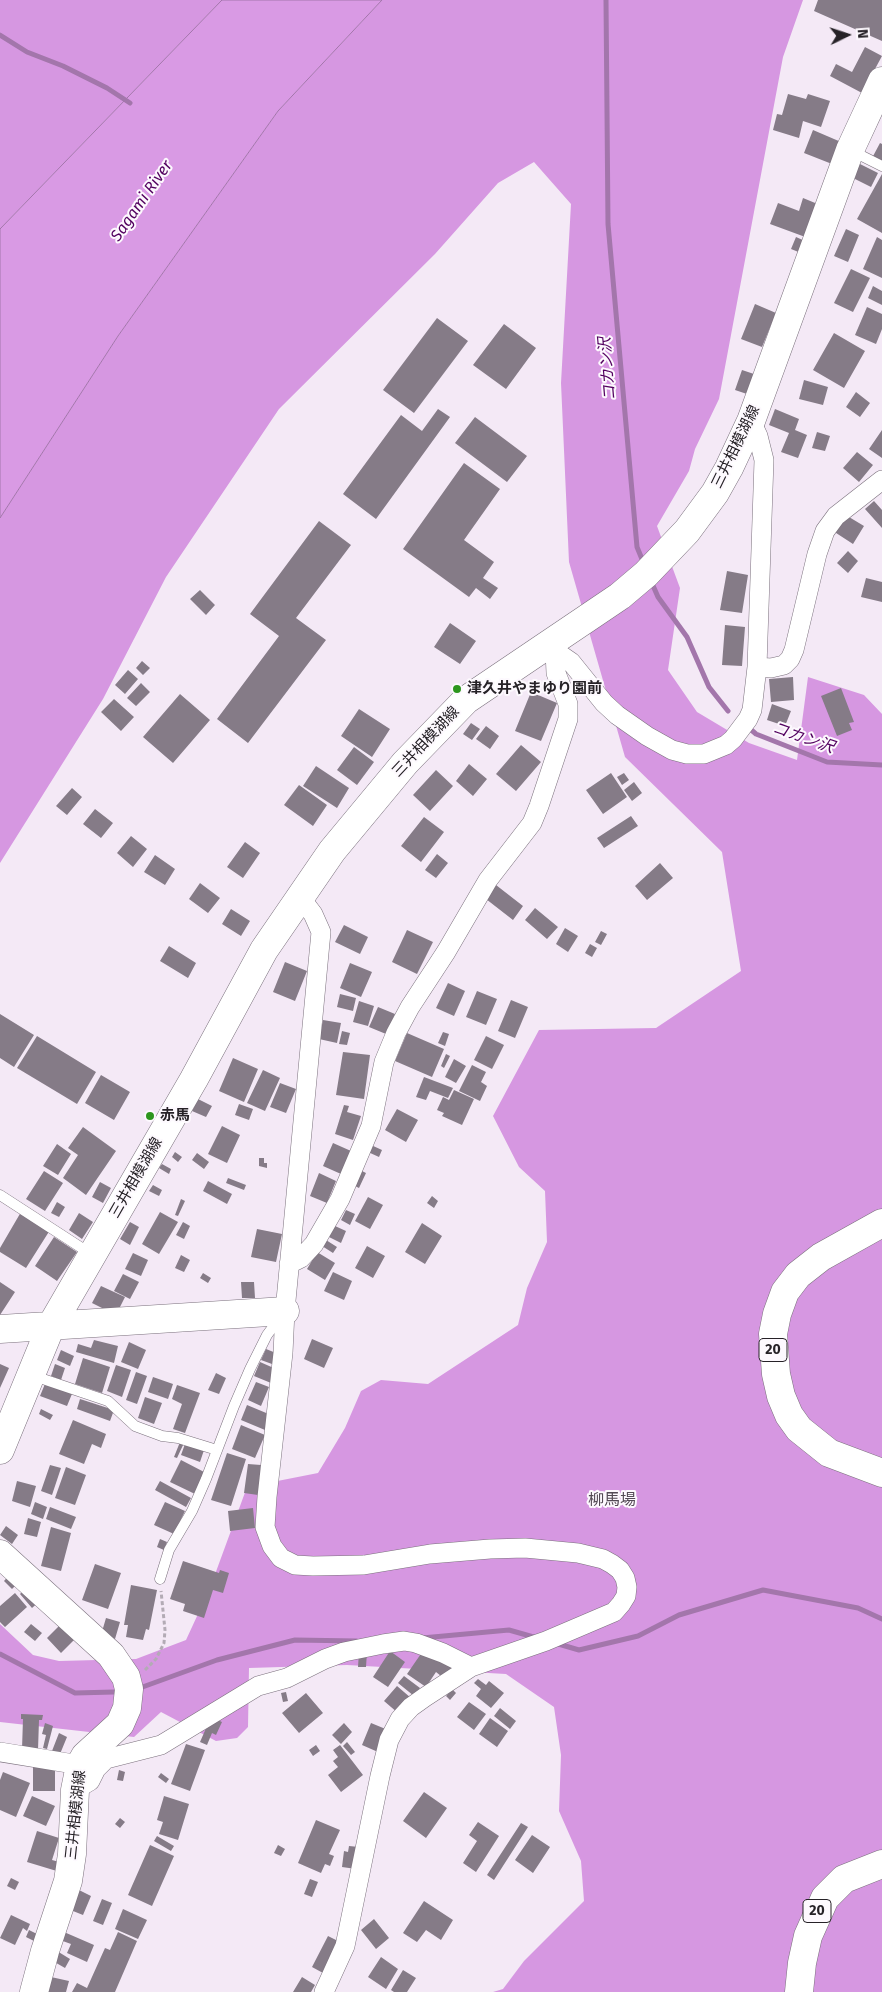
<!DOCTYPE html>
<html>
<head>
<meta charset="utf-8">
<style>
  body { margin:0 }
  #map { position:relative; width:882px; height:1992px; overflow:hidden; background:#f4e9f6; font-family:"Fira Sans",sans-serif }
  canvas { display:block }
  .north { position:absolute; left:822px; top:10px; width:50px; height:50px; -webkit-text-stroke:4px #fdf9fe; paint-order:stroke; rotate:86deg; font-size:14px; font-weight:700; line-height:20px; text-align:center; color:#262227 }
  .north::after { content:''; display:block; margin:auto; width:18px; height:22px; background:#262227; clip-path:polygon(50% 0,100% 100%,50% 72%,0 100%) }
</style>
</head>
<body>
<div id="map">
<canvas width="882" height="1992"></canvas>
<div class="north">N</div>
</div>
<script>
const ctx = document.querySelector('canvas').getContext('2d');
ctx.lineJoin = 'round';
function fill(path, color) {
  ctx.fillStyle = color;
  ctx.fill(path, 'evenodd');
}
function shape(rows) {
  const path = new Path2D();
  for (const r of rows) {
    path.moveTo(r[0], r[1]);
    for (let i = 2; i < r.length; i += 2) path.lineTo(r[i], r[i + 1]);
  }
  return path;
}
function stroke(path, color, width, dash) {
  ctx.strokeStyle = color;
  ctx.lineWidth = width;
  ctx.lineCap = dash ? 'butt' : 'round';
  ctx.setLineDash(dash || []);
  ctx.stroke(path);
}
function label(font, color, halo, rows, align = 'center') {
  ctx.font = font + ' "Fira Sans","Noto Sans JP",sans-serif';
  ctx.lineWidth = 4;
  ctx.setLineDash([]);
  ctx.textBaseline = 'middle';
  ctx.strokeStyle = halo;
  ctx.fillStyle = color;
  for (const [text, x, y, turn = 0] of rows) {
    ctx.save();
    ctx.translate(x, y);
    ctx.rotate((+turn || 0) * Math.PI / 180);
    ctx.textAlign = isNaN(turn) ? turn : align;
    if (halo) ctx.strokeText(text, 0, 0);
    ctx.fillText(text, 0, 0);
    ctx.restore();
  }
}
fill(shape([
  [0,0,222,0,0,229],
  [382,0,803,0,783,57,719,399,695,449,689,471,657,526,680,588,668,670,697,712,749,743,797,760,808,677,864,695,882,714,882,1992,493,1992,503,1989,524,1961,584,1901,581,1861,559,1811,561,1755,554,1707,506,1674,347,1665,249,1668,248,1727,237,1738,216,1741,161,1712,134,1737,0,1722,0,1624,33,1655,59,1661,136,1659,186,1640,210,1588,247,1487,318,1473,345,1428,361,1391,381,1380,428,1384,518,1325,527,1288,547,1242,545,1191,519,1167,493,1116,539,1030,656,1028,741,971,722,852,625,757,569,562,561,383,571,204,534,162,498,183,435,254,279,409,166,577,103,699,0,863,0,518,118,336,278,111]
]), '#d697e1');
const water = shape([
  [222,0,382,0,278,111,118,336,0,518,0,229,222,0]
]);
fill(water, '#d99ae4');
stroke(water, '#a376ab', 1);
stroke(shape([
  [606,0,608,224,637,547,644,564],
  [0,35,27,52,63,66,107,88,130,103],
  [651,581,658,597,687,637,709,687,728,711],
  [749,728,756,734,827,762,882,765],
  [422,1638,509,1630,537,1638],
  [555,1643,579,1650,638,1636,679,1615,763,1590,858,1608,882,1619],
  [0,1654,75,1693,114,1692],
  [137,1689,217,1660,295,1640,357,1641]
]), '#a376ab', 5);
fill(shape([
  [818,0,882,0,882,41,814,11],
  [865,47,882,56,862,93,830,76,836,64,852,72],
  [788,94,806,99,808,94,830,101,821,127,803,121,799,138,773,130,777,114,782,115],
  [813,130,841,142,832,164,804,153],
  [880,143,882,144,882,166,871,160],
  [858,163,878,173,871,187,851,177],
  [882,174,882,233,857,219],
  [803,198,820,205,808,238,770,224,778,203,799,211],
  [846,229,859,235,848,262,834,256],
  [796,237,805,241,801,253,791,249],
  [877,237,882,240,882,278,863,269],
  [851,269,870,278,853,312,834,303],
  [873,286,882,291,882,305,868,298],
  [755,304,776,313,762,347,741,339],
  [867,307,882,314,882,329,876,344,855,335],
  [437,318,468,341,414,413,383,390],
  [504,324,536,348,506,389,473,365],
  [834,333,865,351,844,388,813,370],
  [742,370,754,374,747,394,735,390],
  [804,380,828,387,823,405,799,399],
  [856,392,870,403,860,417,846,407],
  [438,409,450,417,376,519,343,494,401,415,422,431],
  [775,409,799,419,795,430,807,435,798,458,781,452,789,433,769,425],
  [475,417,527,456,507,482,455,443],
  [882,430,882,458,869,449],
  [817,432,830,436,825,451,812,448],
  [857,452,873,465,859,482,843,468],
  [464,463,500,489,464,540,494,562,483,578,498,588,490,599,476,588,469,597,403,549],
  [874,501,882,510,882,528,865,509],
  [844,514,864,526,853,544,833,531],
  [319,521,351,545,296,618,326,640,248,743,217,719,279,636,250,614],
  [848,551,858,561,848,573,837,563],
  [727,571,748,575,742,613,720,610],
  [866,578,882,582,882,602,861,597],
  [200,590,215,605,206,615,190,599],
  [450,623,476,641,460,664,434,647],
  [725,625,745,627,742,666,722,665],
  [142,661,150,668,143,675,136,668],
  [128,670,138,679,125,694,115,685],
  [793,677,794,700,771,702,769,679],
  [141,683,150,692,136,706,127,698],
  [841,688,854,722,849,723,852,730,837,736,821,696],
  [531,692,557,703,541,741,515,731],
  [180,694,210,720,173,763,143,737],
  [114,699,134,717,121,731,101,712],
  [772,704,791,711,785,726,767,720],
  [359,709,390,729,372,757,341,736],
  [471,723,480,729,472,740,463,734],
  [486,726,499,736,490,749,476,739],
  [521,745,541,762,516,791,496,774],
  [354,747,374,762,357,785,337,770],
  [469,764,487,779,473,796,456,781],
  [316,766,349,788,337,808,303,786],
  [436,770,453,786,430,811,413,795],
  [611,773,627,797,603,814,586,790],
  [624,773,629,780,622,785,617,777],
  [634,782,642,793,632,801,624,790],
  [299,785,327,805,313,826,284,805],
  [72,788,82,797,67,815,56,806],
  [95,809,113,823,101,838,83,824],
  [631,816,638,826,604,848,597,838],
  [424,817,444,832,421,862,401,846],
  [131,836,147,849,133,867,117,853],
  [245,842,260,853,243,878,227,867],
  [437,854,448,863,436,878,425,870],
  [155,855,175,869,165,885,144,872],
  [660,863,673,878,647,900,635,886],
  [200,883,220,898,208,913,189,899],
  [496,885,523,906,513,920,486,899],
  [535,908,558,927,547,939,525,920],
  [231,909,250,921,241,936,222,924],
  [344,925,368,937,360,954,335,942],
  [565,928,578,936,568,952,556,944],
  [407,930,433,942,417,974,392,962],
  [601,931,607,934,601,945,595,942],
  [590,944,597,948,592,957,585,953],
  [169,946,196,963,188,978,160,961],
  [285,962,307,971,295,1001,273,992],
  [350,963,372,972,361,997,340,988],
  [448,983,465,991,454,1016,436,1008],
  [477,991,497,999,486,1025,466,1017],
  [340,994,356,998,353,1011,337,1007],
  [511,1000,528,1007,515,1038,498,1031],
  [359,1001,374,1006,368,1026,353,1022],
  [378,1007,395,1014,386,1034,369,1027],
  [0,1014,34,1035,14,1067,0,1058],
  [323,1020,341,1023,337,1043,319,1039],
  [342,1031,350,1033,347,1045,339,1044],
  [443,1032,449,1034,445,1046,438,1043],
  [407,1033,444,1049,432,1077,395,1061],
  [37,1036,96,1072,77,1104,17,1068],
  [486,1036,504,1045,492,1069,474,1060],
  [343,1052,370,1055,364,1099,336,1095],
  [446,1054,450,1056,444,1068,441,1066],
  [233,1058,258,1069,244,1102,219,1091],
  [454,1059,466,1066,456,1083,445,1077],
  [472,1065,486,1072,481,1082,487,1086,480,1101,459,1091],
  [263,1070,280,1078,265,1111,247,1103],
  [101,1075,130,1092,114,1120,85,1103],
  [424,1077,453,1088,448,1098,430,1091,426,1100,416,1097],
  [280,1083,296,1089,286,1113,270,1107],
  [454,1090,474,1099,462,1125,442,1116,444,1113,437,1110,443,1097,449,1100],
  [198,1099,212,1106,206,1117,192,1111],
  [239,1104,253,1109,249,1120,235,1115],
  [344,1105,349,1106,347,1112,361,1116,353,1140,335,1134],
  [397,1109,418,1120,406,1142,385,1130],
  [222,1126,240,1135,227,1163,208,1154],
  [83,1127,116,1151,86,1195,63,1178,78,1155,68,1148],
  [333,1143,351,1151,341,1174,323,1166],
  [57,1144,71,1154,58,1175,43,1166],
  [371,1145,382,1150,379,1157,368,1152],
  [175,1152,182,1157,178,1162,172,1157],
  [197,1153,209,1162,204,1169,192,1160],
  [259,1158,264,1158,264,1163,267,1163,267,1168,259,1166],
  [162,1164,171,1169,169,1174,159,1168],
  [360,1170,366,1173,359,1188,353,1185],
  [44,1171,63,1183,45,1211,26,1199],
  [319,1173,336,1181,327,1203,310,1196],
  [228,1178,246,1185,244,1190,226,1183],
  [208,1181,232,1194,227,1204,203,1191],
  [100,1182,111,1188,103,1203,92,1197],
  [153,1185,162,1190,159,1196,149,1191],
  [432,1196,438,1201,434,1208,427,1203],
  [368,1197,383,1205,370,1229,355,1221],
  [181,1199,185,1201,178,1216,175,1215],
  [57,1202,65,1207,59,1217,51,1213],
  [346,1210,355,1214,350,1225,341,1220],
  [21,1212,50,1230,26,1268,0,1252,0,1248],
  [160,1212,178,1222,159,1254,142,1244],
  [79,1213,93,1222,82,1239,69,1230],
  [130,1222,139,1227,130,1245,120,1239],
  [183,1222,190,1226,184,1239,176,1235],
  [422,1223,442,1236,425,1264,405,1252],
  [335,1226,346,1231,341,1243,329,1237],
  [257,1229,282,1234,276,1262,251,1257],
  [54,1237,77,1252,57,1281,35,1266],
  [326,1240,337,1247,333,1253,322,1246],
  [367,1246,385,1256,373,1278,355,1268],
  [317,1252,335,1263,325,1280,307,1269],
  [133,1253,148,1260,141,1276,125,1269],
  [181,1255,190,1260,184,1272,175,1268],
  [333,1272,352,1281,344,1300,324,1291],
  [203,1273,211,1278,208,1283,200,1278],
  [123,1274,139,1282,130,1299,114,1291],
  [0,1282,15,1292,0,1315],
  [241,1282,254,1282,255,1298,242,1298],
  [101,1286,125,1297,116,1315,92,1303],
  [312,1339,333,1348,324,1368,304,1359],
  [94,1340,118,1346,114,1363,76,1352,78,1344,91,1348],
  [129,1342,146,1350,138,1369,121,1362],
  [266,1349,276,1353,272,1364,261,1360],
  [61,1350,74,1356,70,1366,57,1360],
  [83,1358,110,1367,102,1393,75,1384],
  [260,1362,276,1369,271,1383,254,1376],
  [0,1364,9,1368,0,1388],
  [55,1364,65,1368,61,1380,51,1376],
  [116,1365,131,1370,122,1397,107,1391],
  [136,1372,147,1376,137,1404,126,1400],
  [216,1373,226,1378,219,1394,208,1390],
  [153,1377,173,1384,168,1399,148,1392],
  [47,1379,74,1389,67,1406,40,1396],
  [256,1382,269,1387,261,1406,248,1400],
  [177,1385,200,1393,185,1433,173,1429,182,1404,172,1399],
  [145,1397,162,1403,154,1424,138,1418],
  [80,1399,114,1410,110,1421,77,1409],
  [247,1405,271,1415,265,1430,241,1420],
  [41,1409,53,1415,50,1420,39,1414],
  [73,1420,106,1434,101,1448,92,1444,84,1464,59,1454],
  [241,1425,265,1435,255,1458,232,1449],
  [180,1442,184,1443,177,1458,174,1457],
  [185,1444,204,1450,200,1462,181,1455],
  [227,1453,246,1459,231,1506,211,1500],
  [181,1460,206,1473,195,1494,170,1482],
  [248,1464,261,1465,258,1495,244,1493],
  [50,1465,61,1468,52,1495,41,1491],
  [66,1467,86,1475,75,1505,55,1498],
  [17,1481,36,1486,30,1507,12,1501],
  [160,1481,191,1498,186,1507,155,1490],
  [35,1502,47,1507,43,1519,31,1514],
  [165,1502,185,1511,174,1534,154,1525],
  [50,1507,76,1517,71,1529,46,1519],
  [253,1508,255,1528,230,1531,228,1511],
  [28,1518,41,1522,37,1537,24,1534],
  [6,1526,18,1535,12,1544,0,1535],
  [51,1527,71,1533,61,1571,41,1566],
  [160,1539,167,1542,164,1550,157,1547],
  [183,1561,219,1573,220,1570,229,1573,223,1593,213,1590,204,1618,183,1611,185,1604,170,1599],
  [95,1564,121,1573,108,1609,82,1600],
  [11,1573,20,1581,12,1589,4,1581],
  [131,1585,157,1590,149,1630,146,1629,143,1640,126,1637,128,1625,124,1625],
  [28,1586,41,1600,32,1608,20,1594],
  [15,1593,27,1607,5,1627,0,1622,0,1606],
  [106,1618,120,1622,115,1639,101,1635],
  [65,1620,80,1634,61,1653,47,1638],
  [31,1624,42,1633,35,1641,24,1632],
  [427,1645,457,1665,446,1680,436,1672,426,1687,407,1674],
  [390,1651,405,1662,388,1687,373,1677],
  [359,1652,367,1652,366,1667,358,1667],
  [404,1676,420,1688,414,1696,398,1683],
  [478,1679,486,1685,489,1681,504,1693,491,1708,476,1696,481,1689,474,1683],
  [397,1686,411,1698,398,1713,384,1701],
  [452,1689,456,1693,450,1700,446,1696],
  [286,1692,288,1701,283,1702,281,1693],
  [306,1693,323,1713,299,1733,282,1713],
  [469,1702,486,1714,474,1730,457,1717],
  [500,1708,516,1721,510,1729,494,1716],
  [21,1714,43,1715,42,1720,39,1720,38,1750,22,1749,23,1719,21,1719],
  [211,1717,222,1722,216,1735,212,1733,207,1745,200,1742],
  [490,1718,508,1731,497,1747,479,1734],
  [45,1723,53,1726,47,1749,43,1748,46,1735,42,1734],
  [344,1723,352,1732,341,1744,332,1735],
  [371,1723,388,1730,378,1752,362,1745],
  [59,1733,67,1737,60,1754,52,1751],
  [347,1742,355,1752,351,1755,343,1746],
  [186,1744,205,1750,190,1791,171,1784],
  [316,1745,320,1751,313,1756,309,1750],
  [340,1745,363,1775,341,1792,328,1775,338,1767,333,1761,338,1757,333,1750],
  [33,1763,55,1763,55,1791,33,1791],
  [119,1770,125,1772,123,1781,117,1780],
  [3,1772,30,1783,16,1817,0,1810,0,1780],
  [161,1773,169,1779,166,1783,158,1777],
  [424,1792,447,1808,426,1838,403,1821],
  [32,1796,55,1806,46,1826,23,1816],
  [164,1796,189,1804,178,1840,159,1834,163,1822,157,1820],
  [120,1818,125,1822,120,1828,115,1824],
  [316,1820,340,1830,329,1854,334,1856,330,1866,325,1864,321,1873,298,1863],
  [478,1822,499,1836,476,1872,463,1863,477,1841,469,1835],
  [521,1823,528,1827,494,1880,487,1875],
  [37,1831,59,1838,52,1860,63,1863,60,1872,27,1862],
  [532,1835,550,1847,533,1873,515,1860],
  [157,1836,174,1846,171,1851,154,1841],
  [150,1845,174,1856,152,1906,128,1895],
  [278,1845,285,1849,281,1856,274,1853],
  [349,1846,359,1847,356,1869,342,1867,344,1851,348,1852],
  [11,1878,19,1882,15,1890,7,1886],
  [310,1879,318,1882,312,1897,304,1894],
  [77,1889,91,1896,83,1915,68,1909],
  [102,1899,112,1903,103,1925,93,1921],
  [424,1901,453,1920,441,1940,426,1930,417,1942,403,1933],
  [123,1909,147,1920,138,1939,115,1929],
  [11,1915,30,1924,27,1931,23,1928,15,1945,0,1938],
  [374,1919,389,1938,376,1949,361,1930],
  [29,1930,41,1936,38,1943,26,1937],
  [64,1932,94,1945,87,1962,67,1953,71,1944,60,1940],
  [118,1932,137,1941,115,1992,72,1992,77,1983,87,1988,105,1948,110,1950],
  [328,1936,340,1942,323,1973,312,1967],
  [57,1951,70,1959,65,1968,51,1960],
  [381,1957,398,1969,386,1989,368,1977],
  [403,1970,416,1978,407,1992,394,1992,391,1990],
  [51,1977,69,1981,66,1992,41,1992],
  [302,1977,315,1985,311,1992,293,1992]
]), '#857b87');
const lane = shape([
  [852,151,882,166],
  [0,1195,91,1254],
  [31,1375,108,1401,135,1426,162,1436,178,1438,217,1450],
  [160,1579,169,1550,192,1511,206,1479,234,1406,250,1369,267,1335,281,1316]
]);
const street = shape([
  [550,645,555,651,571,662,604,703,617,715,647,736,672,750,687,754,704,754,726,745,733,739,748,719,752,710,757,667,764,460,758,436,751,421],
  [757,667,771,668,784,665,790,659,794,650,817,554,825,531,836,516,882,480],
  [300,897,313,914,321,932,285,1311,283,1353,267,1497,265,1527,272,1546,281,1558,295,1565,313,1566,364,1565,430,1554,490,1549,525,1548,578,1553,603,1559,612,1564,620,1570,625,1578,627,1587,626,1596,621,1604,614,1612,546,1641,471,1667,425,1697,411,1707,400,1719,389,1740,380,1776,345,1946,324,1992],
  [289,1264,301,1258,314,1244,340,1199,371,1126,384,1062,396,1033,410,1007,446,952,488,880,532,823,539,806,568,719,568,704,556,673,555,651],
  [0,1752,80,1765],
  [75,1790,90,1781,96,1769,106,1759,161,1745,258,1686,287,1678,325,1659,344,1652,383,1644,404,1641,416,1643,443,1653,471,1667]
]);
const secondary = shape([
  [0,1329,285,1311],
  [0,1450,51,1326,194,1079,264,950,332,851,405,763,466,700,620,596,646,574,687,531,715,493,729,468,751,421,850,150,882,81],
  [0,1554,111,1655,126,1677,129,1689,127,1708,120,1724,85,1756,80,1765,75,1790,72,1854,68,1881,45,1951,34,1992]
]);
const highway = shape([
  [882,1223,821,1257,798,1275,785,1292,777,1314,773,1334,776,1374,781,1396,789,1415,799,1429,829,1453,882,1473],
  [799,1992,802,1963,808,1936,825,1898,844,1879,882,1864]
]);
stroke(lane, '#7b717d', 11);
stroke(street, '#7b717d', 20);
stroke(secondary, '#7b717d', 29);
stroke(highway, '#7b717d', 29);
stroke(shape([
  [145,1670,156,1659,164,1643,165,1630,161,1591]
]), '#b3abb5', 3, [4, 2.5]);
stroke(lane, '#fff', 10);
stroke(street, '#fff', 19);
stroke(secondary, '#fff', 28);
stroke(highway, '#fff', 28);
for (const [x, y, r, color] of [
  [457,689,5,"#2d961e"],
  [150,1116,5,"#2d961e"]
]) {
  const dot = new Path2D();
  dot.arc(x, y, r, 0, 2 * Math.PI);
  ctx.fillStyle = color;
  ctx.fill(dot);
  stroke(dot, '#fdf9fe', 2);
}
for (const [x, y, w] of [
  [773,1350,28],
  [817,1911,28]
]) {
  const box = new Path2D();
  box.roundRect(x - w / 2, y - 11.5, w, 23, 4);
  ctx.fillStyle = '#fdf9fe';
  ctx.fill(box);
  stroke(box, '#262227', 1);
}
label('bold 14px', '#262227', null, [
  ["20",773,1350],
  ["20",817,1911]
]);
label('15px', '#262227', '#fdf9fe', [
  ["三井相模湖線",736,447,-64],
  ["三井相模湖線",426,742,-47],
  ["三井相模湖線",136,1178,-60],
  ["三井相模湖線",76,1815,-84]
]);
label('bold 15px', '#262227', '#fdf9fe', [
  ["津久井やまゆり園前",467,689],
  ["赤馬",160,1116]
], 'left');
label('italic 16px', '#52005f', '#fdf9fe', [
  ["Sagami River",142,201,-55],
  ["コカン沢",608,369,-95],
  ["コカン沢",803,738,19]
]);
label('16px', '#544b56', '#fdf9fe', [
  ["柳馬場",612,1501]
]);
</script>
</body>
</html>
